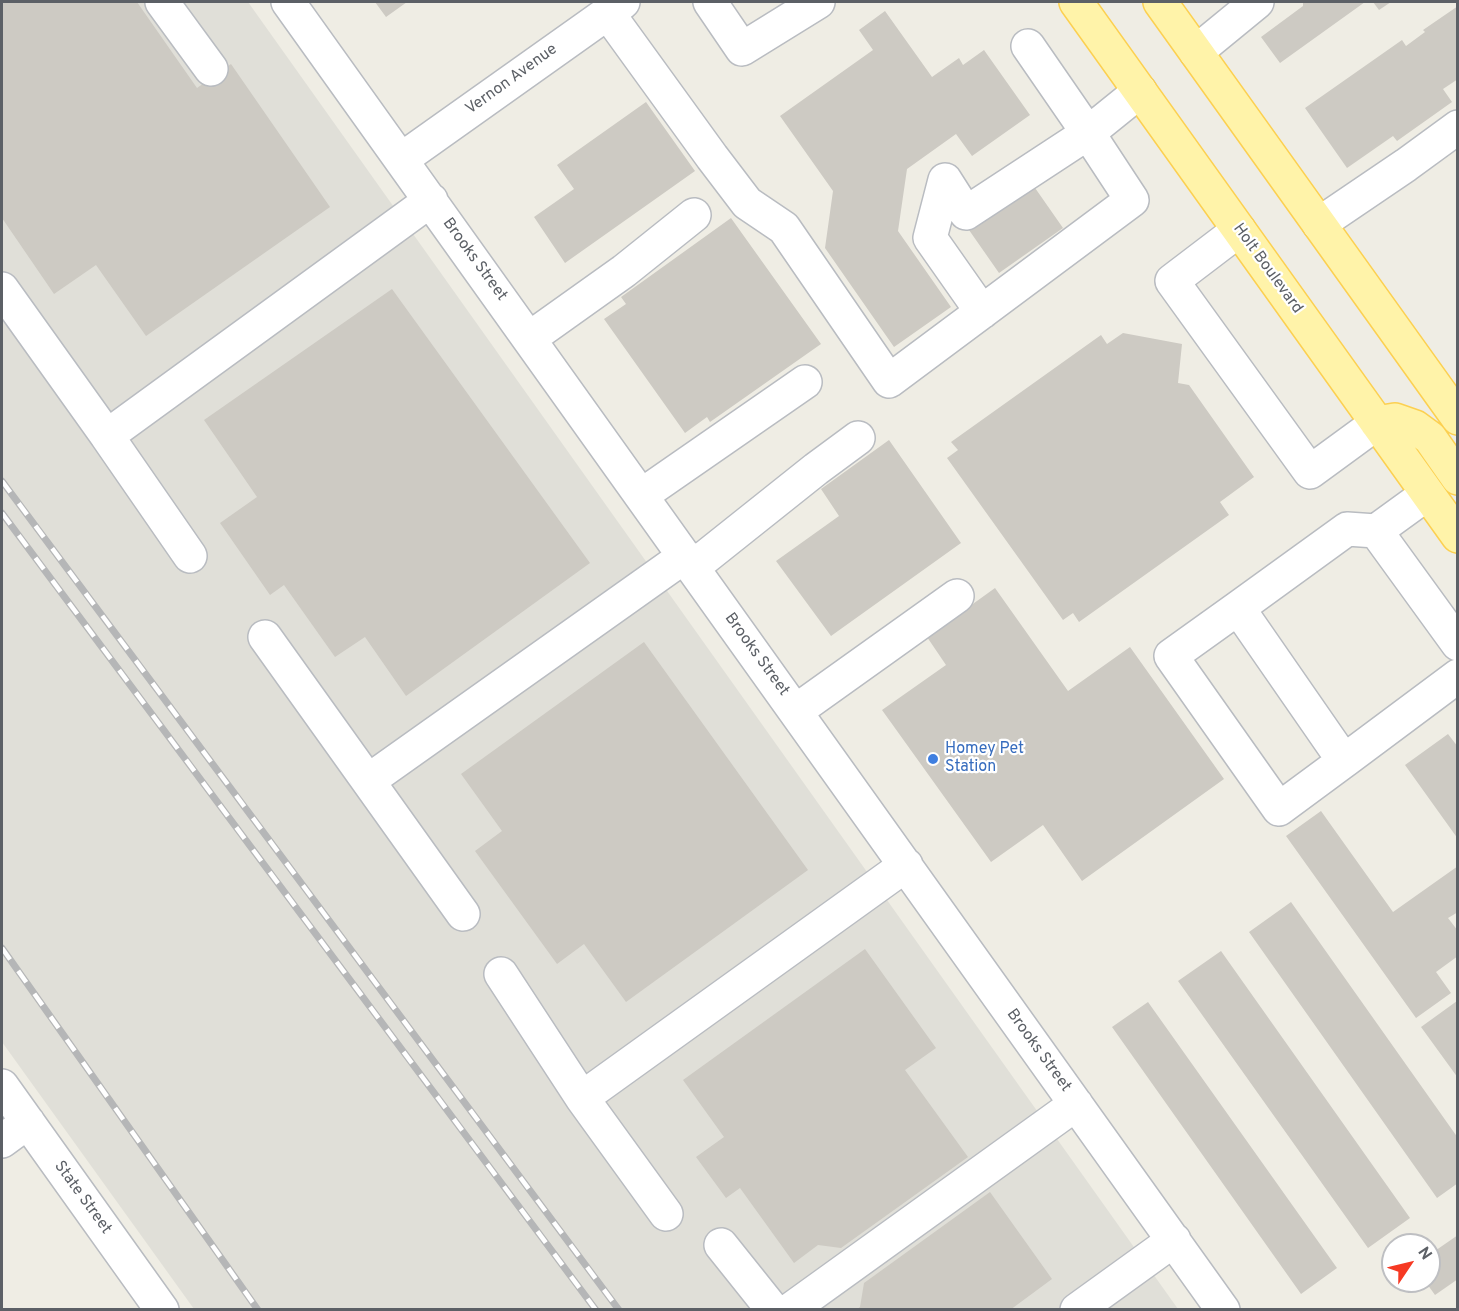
<!DOCTYPE html>
<html>
<head>
<meta charset="utf-8">
<style>
  body { margin:0 }
  #map { position:relative; width:1459px; height:1311px; overflow:hidden; background:#efede4; font-family:Overpass,sans-serif }
  canvas { display:block }
  .frame { position:absolute; inset:0; border:3px solid #5c6066; pointer-events:none }
  .north { position:absolute; left:1381px; top:1233px; width:60px; height:60px; box-sizing:border-box; background:#fff; border:2px solid #bebfc2; border-radius:50%; rotate:55deg; font-size:16px; font-weight:700; line-height:24px; text-align:center; color:#5c6066 }
  .north::after { content:''; display:block; margin:auto; width:21px; height:27px; background:#f63923; clip-path:polygon(50% 0,100% 100%,50% 72%,0 100%) }
</style>
</head>
<body>
<div id="map">
<canvas width="1459" height="1311"></canvas>
<div class="frame"></div>
<div class="north">N</div>
</div>
<script>
const ctx = document.querySelector('canvas').getContext('2d');
ctx.lineJoin = 'round';
function fill(path, color) {
  ctx.fillStyle = color;
  ctx.fill(path, 'evenodd');
}
function shape(rows) {
  const path = new Path2D();
  for (const r of rows) {
    path.moveTo(r[0], r[1]);
    for (let i = 2; i < r.length; i += 2) path.lineTo(r[i], r[i + 1]);
  }
  return path;
}
function stroke(path, color, width, dash) {
  ctx.strokeStyle = color;
  ctx.lineWidth = width;
  ctx.lineCap = dash ? 'butt' : 'round';
  ctx.setLineDash(dash || []);
  ctx.stroke(path);
}
function label(font, color, halo, rows, align = 'center') {
  ctx.font = font + ' Overpass,sans-serif';
  ctx.lineWidth = 4.5;
  ctx.setLineDash([]);
  ctx.textBaseline = 'middle';
  ctx.strokeStyle = halo;
  ctx.fillStyle = color;
  for (const [text, x, y, turn = 0] of rows) {
    ctx.save();
    ctx.translate(x, y);
    ctx.rotate((+turn || 0) * Math.PI / 180);
    ctx.textAlign = isNaN(turn) ? turn : align;
    if (halo) ctx.strokeText(text, 0, 0);
    ctx.fillText(text, 0, 0);
    ctx.restore();
  }
}
fill(shape([
  [2,2,248,2,1178,1309,194,1309,2,1042]
]), '#e0dfd8');
fill(shape([
  [2,2,137,2,197,88,231,64,330,207,146,336,96,265,54,294,2,218],
  [375,2,407,2,386,17],
  [1303,2,1365,2,1280,63,1261,37,1303,6],
  [1373,2,1391,2,1379,10],
  [1458,6,1458,79,1443,89,1452,102,1397,141,1393,136,1347,168,1305,108,1402,40,1406,46,1425,32,1423,30],
  [885,11,932,77,959,58,963,65,984,50,1030,115,972,156,956,134,907,169,898,231,951,307,894,347,825,248,833,191,780,116,873,50,859,30],
  [646,102,695,171,565,263,534,217,574,189,557,165],
  [1033,185,1063,228,999,273,969,230],
  [731,218,821,344,710,422,707,417,685,433,604,319,626,304,621,297],
  [392,289,590,563,406,696,365,637,335,657,284,585,270,595,220,523,257,497,204,420],
  [1123,333,1182,344,1178,383,1189,385,1254,477,1220,502,1229,515,1079,622,1073,613,1063,620,947,458,958,450,951,442,1101,335,1107,344],
  [889,440,961,543,831,636,776,561,839,516,821,489],
  [995,588,1068,691,1130,647,1224,779,1082,881,1043,825,991,862,882,710,946,665,927,637],
  [644,642,808,870,626,1002,584,944,557,964,475,851,502,831,461,774],
  [1448,734,1458,747,1458,839,1405,765],
  [1321,811,1393,912,1458,866,1458,912,1448,918,1458,931,1458,956,1436,972,1451,993,1416,1018,1286,836],
  [1291,902,1458,1138,1458,1183,1437,1198,1249,932],
  [865,949,936,1048,905,1070,968,1157,841,1248,818,1245,794,1263,740,1188,726,1198,696,1157,724,1137,683,1080],
  [1221,951,1410,1218,1368,1248,1178,981],
  [1457,1001,1458,1003,1458,1078,1421,1027],
  [1148,1002,1337,1268,1301,1294,1112,1027],
  [990,1192,1052,1279,1010,1310,856,1310,860,1307,864,1283],
  [1458,1235,1458,1279,1435,1295,1425,1281,1429,1281,1429,1255]
]), '#cdcac3');
const minor = shape([
  [162,2,211,69],
  [288,2,1223,1310],
  [710,2,742,49,818,2],
  [607,12,712,157,747,203,784,228,889,381,1132,200,1088,133,1140,91],
  [1196,52,1257,2],
  [402,159,623,2],
  [1319,224,1406,165,1458,127],
  [1239,230,1172,281,1310,472,1377,423],
  [2,289,107,436],
  [982,312,930,238,945,180,966,213,1088,133,1028,46],
  [530,338,624,271,694,215],
  [642,495,805,382],
  [1376,531,1458,644],
  [190,556,107,436,431,200],
  [693,567,816,469,858,438],
  [1238,608,1344,761,1279,809,1171,656,1238,608,1347,529,1376,531,1427,494],
  [265,637,368,781],
  [796,711,957,596],
  [1344,761,1458,676],
  [463,914,368,781,685,556],
  [501,974,582,1098,906,865],
  [2,1086,162,1310],
  [582,1098,666,1214],
  [2,1141,28,1122],
  [721,1245,773,1310],
  [790,1310,1076,1104],
  [1077,1310,1174,1240]
]);
const major = shape([
  [1076,2,1458,536],
  [1160,2,1458,418],
  [1377,423,1395,420,1415,427,1430,438,1458,478]
]);
stroke(minor, '#b9bcc1', 36);
stroke(major, '#fcd051', 36);
stroke(minor, '#fff', 33);
stroke(major, '#fff3a9', 33);
const rail = shape([
  [2,481,619,1310],
  [2,513,596,1310],
  [2,948,258,1310]
]);
stroke(rail, '#b5b6b7', 7);
stroke(rail, '#fff', 4.5, [14]);
for (const [x, y, r, color] of [
  [933,759,6,"#3f7fe0"]
]) {
  const dot = new Path2D();
  dot.arc(x, y, r, 0, 2 * Math.PI);
  ctx.fillStyle = color;
  ctx.fill(dot);
  stroke(dot, '#fff', 2);
}
label('16px', '#5c6066', '#fff', [
  ["Vernon Avenue",512,80,-36],
  ["Brooks Street",474,260,54],
  ["Holt Boulevard",1267,269,54],
  ["Brooks Street",756,655,54],
  ["Brooks Street",1038,1051,54],
  ["State Street",82,1198,54]
]);
label('16px', '#366cbe', '#fff', [
  ["Homey Pet",945,750],
  ["Station",945,768]
], 'left');
</script>
</body>
</html>
